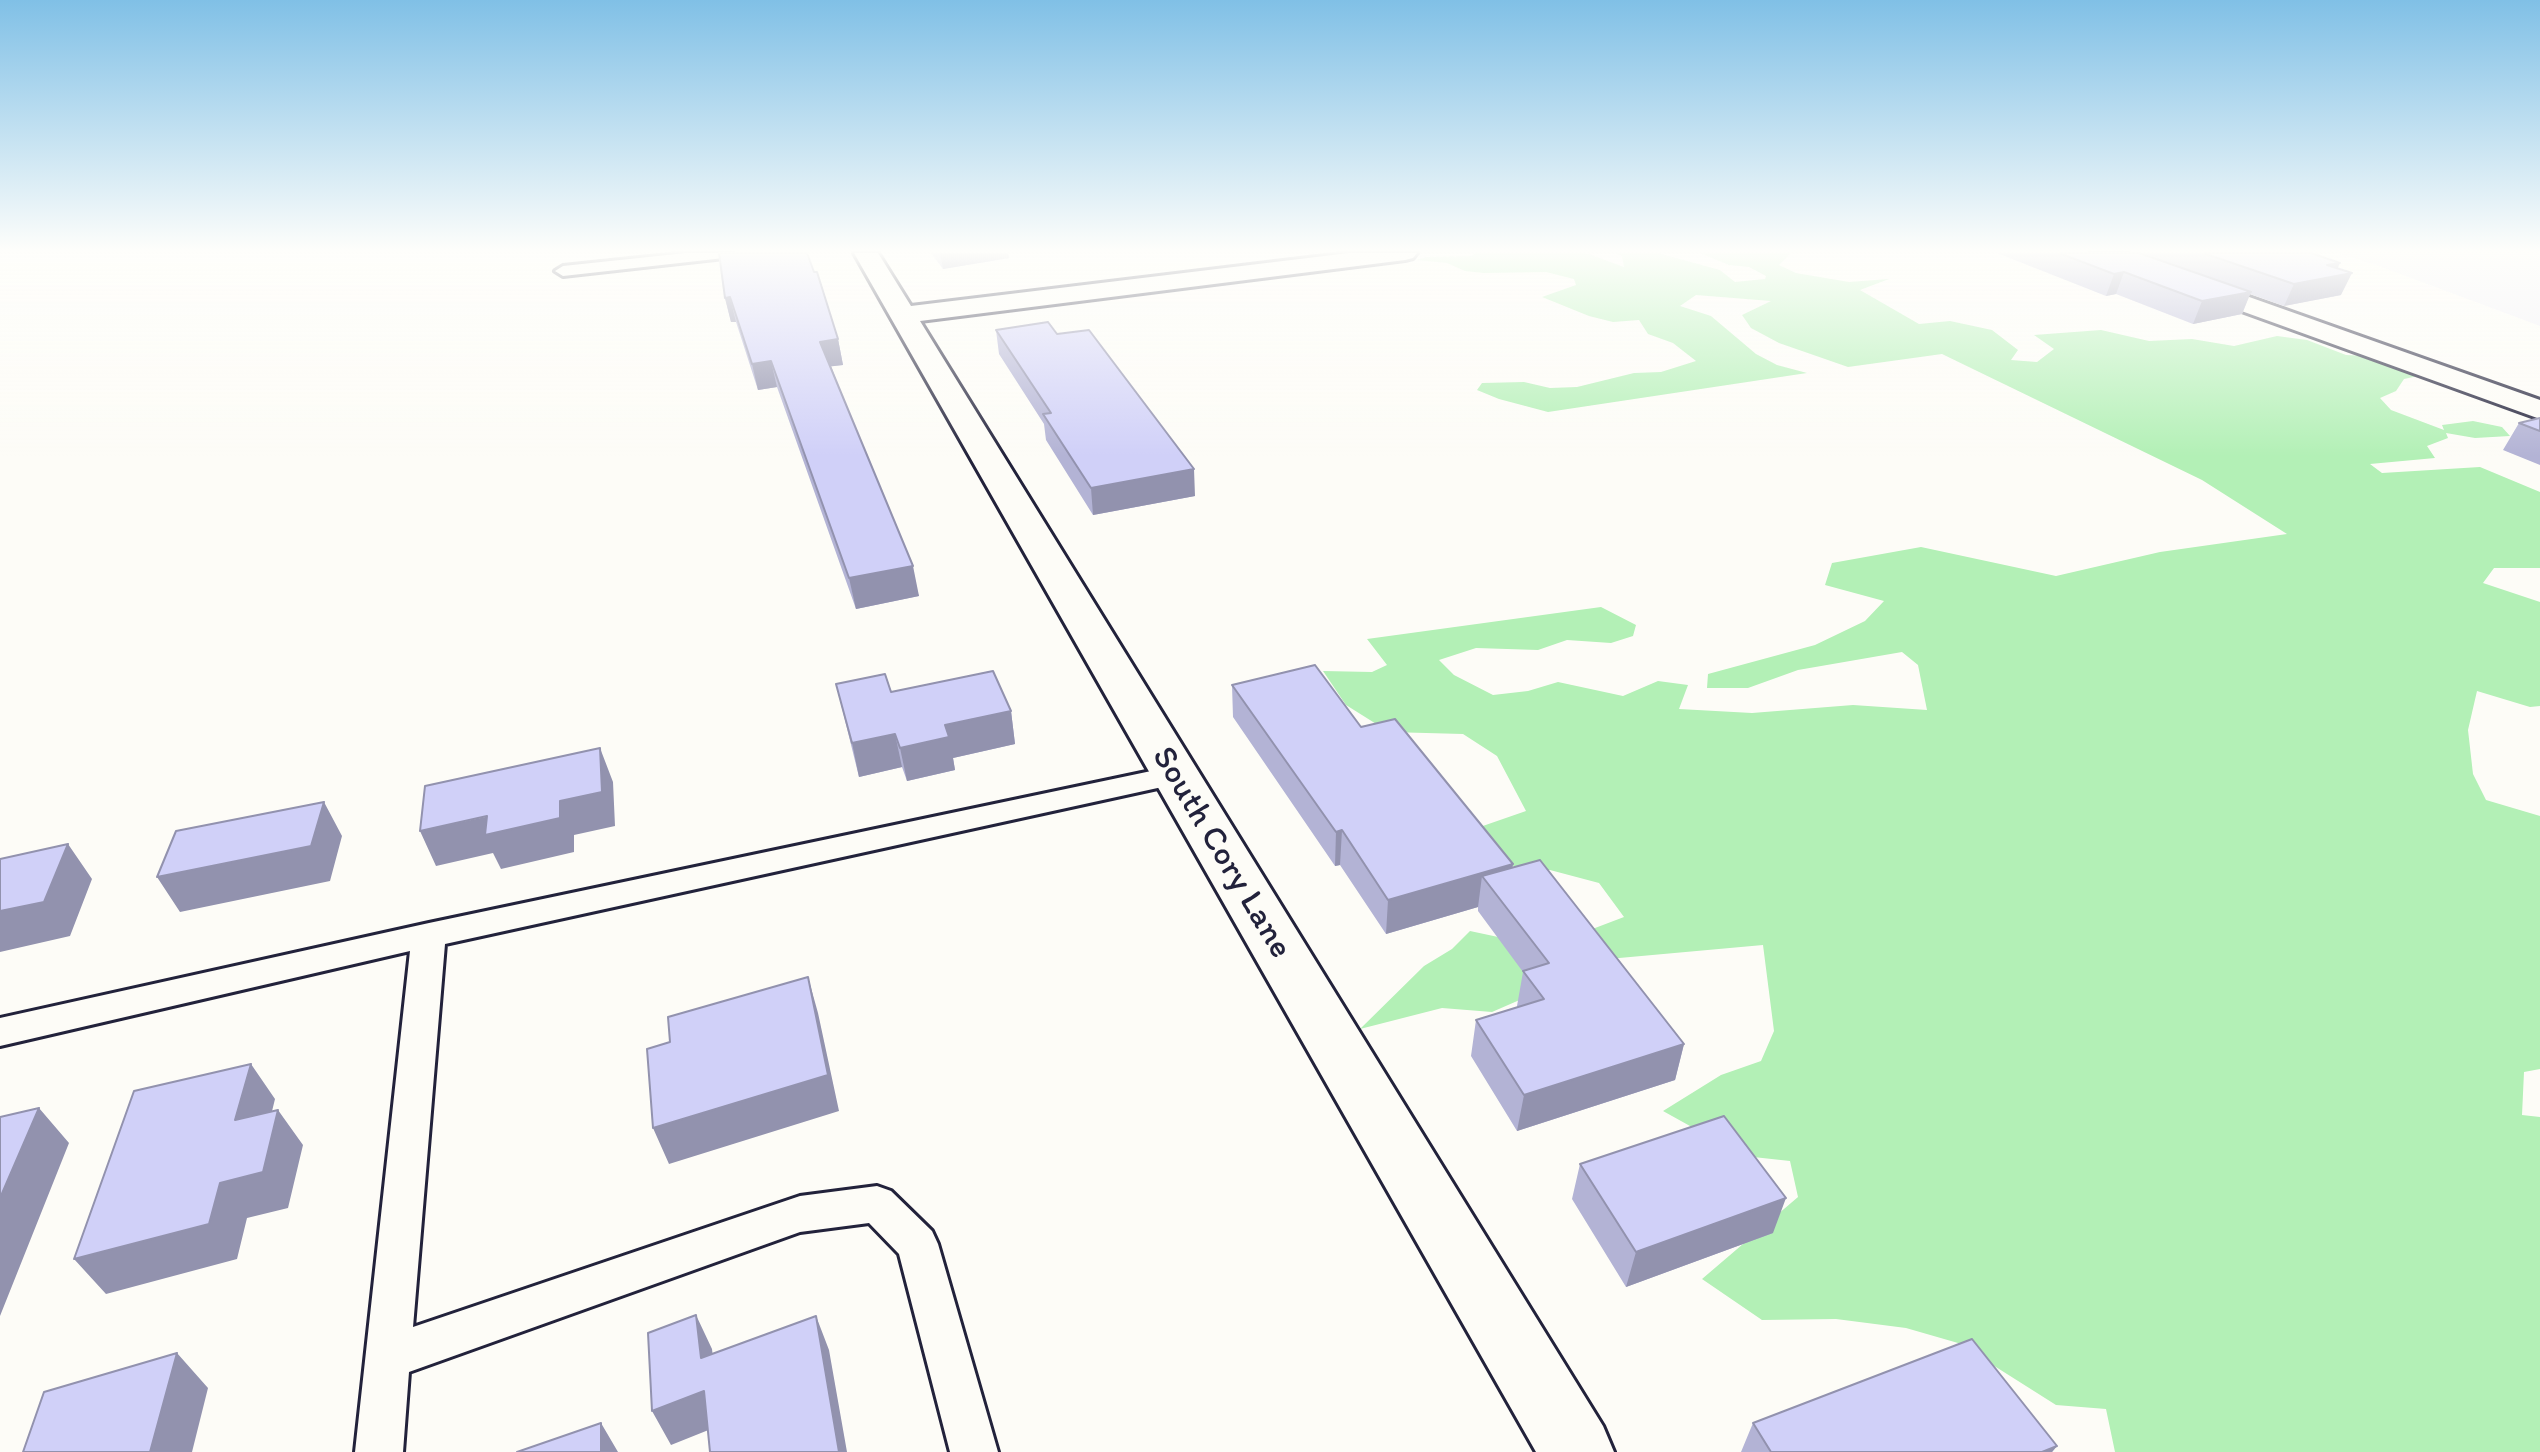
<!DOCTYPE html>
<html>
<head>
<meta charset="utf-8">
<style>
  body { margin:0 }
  canvas { display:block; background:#fdfcf7 }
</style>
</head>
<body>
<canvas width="2540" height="1452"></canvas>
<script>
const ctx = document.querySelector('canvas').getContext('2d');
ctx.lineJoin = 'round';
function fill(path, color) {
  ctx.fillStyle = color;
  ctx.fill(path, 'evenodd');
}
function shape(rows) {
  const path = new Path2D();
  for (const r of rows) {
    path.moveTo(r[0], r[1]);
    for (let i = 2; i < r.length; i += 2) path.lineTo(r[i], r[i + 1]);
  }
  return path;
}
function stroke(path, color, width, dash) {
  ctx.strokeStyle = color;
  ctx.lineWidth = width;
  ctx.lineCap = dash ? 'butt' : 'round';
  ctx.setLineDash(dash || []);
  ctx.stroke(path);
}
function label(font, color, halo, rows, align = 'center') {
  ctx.font = font + ' Itim,sans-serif';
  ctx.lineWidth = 8;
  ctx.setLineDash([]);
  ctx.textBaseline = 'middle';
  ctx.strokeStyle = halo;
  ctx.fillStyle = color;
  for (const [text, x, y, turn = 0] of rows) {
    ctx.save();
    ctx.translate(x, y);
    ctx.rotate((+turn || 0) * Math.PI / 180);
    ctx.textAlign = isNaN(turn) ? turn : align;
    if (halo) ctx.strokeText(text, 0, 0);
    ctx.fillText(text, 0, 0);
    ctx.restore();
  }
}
fill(shape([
  [2337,253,2540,253,2540,326,2379,266]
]), '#f0eff7');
fill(shape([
  [1475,253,1586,253,1624,267,1622,256,1615,253,1658,253,1720,270,1735,282,1765,279,1766,276,1749,267,1729,265,1700,253,1791,253,1779,265,1796,273,1849,282,1889,279,1860,290,1919,324,1950,321,1992,330,2018,350,2011,360,2037,362,2054,349,2034,335,2101,330,2149,341,2192,339,2234,346,2277,336,2307,340,2346,355,2407,358,2418,376,2404,379,2396,391,2380,398,2391,410,2444,430,2442,425,2473,421,2502,427,2510,436,2475,438,2446,433,2448,438,2427,446,2435,458,2370,464,2382,473,2480,467,2540,492,2540,568,2494,568,2483,583,2540,602,2540,706,2530,707,2477,691,2468,730,2473,774,2486,800,2540,816,2540,1069,2524,1072,2522,1115,2540,1117,2540,1452,2115,1452,2106,1409,2056,1405,1958,1343,1906,1328,1836,1319,1762,1320,1702,1279,1798,1197,1790,1161,1744,1156,1663,1111,1721,1075,1761,1061,1774,1031,1763,945,1575,962,1554,985,1492,1012,1442,1008,1360,1029,1424,966,1452,949,1470,931,1545,947,1624,917,1599,883,1550,870,1522,872,1491,851,1477,828,1526,811,1497,756,1463,734,1389,732,1346,705,1323,671,1372,672,1387,665,1367,639,1601,607,1636,625,1633,636,1611,643,1567,640,1538,650,1476,648,1439,660,1454,675,1493,695,1528,691,1558,682,1623,696,1658,681,1688,685,1679,709,1752,713,1853,705,1927,710,1918,665,1902,652,1798,670,1748,688,1707,688,1708,674,1815,645,1865,621,1884,601,1825,585,1832,563,1921,547,2056,576,2160,552,2287,534,2202,480,1942,354,1848,367,1779,343,1751,328,1742,315,1771,301,1696,295,1680,306,1711,316,1756,354,1777,365,1807,373,1548,412,1499,399,1477,390,1482,383,1524,382,1550,388,1577,387,1634,373,1661,372,1696,361,1673,343,1648,334,1639,320,1613,322,1589,316,1542,297,1576,285,1574,279,1546,272,1484,273,1465,271,1447,263,1417,260,1426,257,1472,256]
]), '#b3f0b6');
const service = shape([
  [686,253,732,253,724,258,563,276,555,271,563,266,686,253],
  [1175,766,1185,768,1190,775,1185,782,445,944,413,1327,800,1196,877,1186,891,1191,932,1231,938,1244,998,1452,950,1452,899,1254,869,1223,800,1232,409,1372,403,1452,355,1452,410,951,0,1046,0,1018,429,923,1175,766]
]);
const minor = shape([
  [854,253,878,253,911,306,1349,253,1417,253,1413,258,1405,260,920,321,1603,1426,1614,1452,1536,1452,854,253],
  [2091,253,2125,253,2540,400,2540,419,2095,258,2091,253]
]);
stroke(service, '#22223b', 6);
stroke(minor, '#22223b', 6);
fill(service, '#fdfcf7');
fill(minor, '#fdfcf7');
fill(shape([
  [931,253,1008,253,1009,258,943,269],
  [1997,253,2311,253,2338,268,2341,295,2284,306,2250,294,2242,314,2193,324,2116,294,2106,296],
  [725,298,838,339,843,365,831,366,919,596,856,609,777,387,758,390,736,322,731,322],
  [996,330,1057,334,1195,496,1093,515,1046,440,1044,424,999,354],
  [2540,418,2540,465,2503,450,2519,423],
  [836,684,1011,711,1015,744,953,758,955,770,907,781,902,767,859,777],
  [1232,685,1361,727,1513,864,1512,868,1684,1044,1675,1080,1517,1131,1471,1056,1476,1020,1518,1007,1517,1006,1523,972,1478,911,1478,907,1386,934,1340,865,1335,866,1233,717],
  [1580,1164,1773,1233,1626,1287,1572,1199],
  [1753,1423,2057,1446,2052,1452,1741,1452]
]), '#b3b3d5');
fill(shape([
  [940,253,1008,253,1009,258,943,269],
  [2340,263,2334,276,2352,273,2341,295,2284,306,2294,284,2327,265],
  [2124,272,2116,294,2106,296,2114,274],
  [2251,292,2242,314,2193,324,2202,301],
  [730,297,736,322,731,322,725,298],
  [838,339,843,365,826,367,820,342],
  [771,361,777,387,758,390,752,364],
  [1194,469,1195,496,1093,515,1091,488],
  [913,566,919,596,856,609,849,578],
  [1011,711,1015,744,953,758,955,770,907,781,900,748,945,725],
  [895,734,902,767,859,777,852,743],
  [600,748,613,782,615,826,574,835,574,852,501,869,493,853,436,866,420,831,560,801],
  [324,802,342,836,330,881,180,912,157,877],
  [1342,830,1340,865,1335,866,1336,832],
  [68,844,92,879,70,936,0,952,0,911],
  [1513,864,1508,898,1482,876,1478,907,1386,934,1388,900],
  [808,977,818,1013,839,1111,669,1164,653,1128],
  [1684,1044,1675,1080,1517,1131,1524,1095],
  [251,1064,275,1099,261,1156,235,1120],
  [39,1108,69,1143,0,1316,0,1198],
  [278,1110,303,1145,288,1208,247,1218,237,1259,106,1294,74,1259,220,1183],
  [1786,1198,1773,1233,1626,1287,1636,1252],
  [696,1315,712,1349,717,1392,701,1358],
  [816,1316,829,1350,847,1452,839,1452],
  [177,1353,208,1388,192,1452,150,1452],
  [704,1391,721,1425,671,1445,652,1411],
  [601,1423,618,1452,601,1452],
  [2057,1446,2052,1452,2042,1452]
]), '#9292ae');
const building = shape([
  [719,253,807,253,814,272,817,272,838,339,820,342,913,566,849,578,771,361,752,364,730,297,725,298,719,253],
  [2059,253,2139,253,2251,292,2202,301,2124,272,2114,274,2059,253],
  [2203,253,2311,253,2340,263,2327,265,2352,273,2294,284,2203,253],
  [1048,322,1057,334,1089,330,1194,469,1091,488,1043,414,1051,413,996,330,1048,322],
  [2540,418,2540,431,2519,423,2540,418],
  [1315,665,1361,727,1395,719,1513,864,1388,900,1342,830,1336,832,1232,685,1315,665],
  [993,671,1011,711,945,725,949,737,900,748,895,734,852,743,836,684,885,674,891,692,993,671],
  [600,748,602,792,560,801,560,818,485,835,487,816,420,831,425,786,600,748],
  [324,802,311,846,157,877,176,831,324,802],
  [68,844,44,902,0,911,0,859,68,844],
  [1540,860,1684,1044,1524,1095,1476,1020,1544,999,1523,971,1549,963,1482,876,1540,860],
  [808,977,828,1075,653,1128,647,1049,670,1042,668,1017,808,977],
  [251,1064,235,1120,278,1110,263,1172,220,1183,209,1224,74,1259,134,1091,251,1064],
  [39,1108,0,1198,0,1117,39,1108],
  [1724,1116,1786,1198,1636,1252,1580,1164,1724,1116],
  [696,1315,701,1358,816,1316,839,1452,710,1452,704,1391,652,1411,648,1333,696,1315],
  [1972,1339,2057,1446,2042,1452,1771,1452,1753,1423,1972,1339],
  [177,1353,150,1452,23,1452,44,1392,177,1353],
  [601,1423,601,1452,517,1452,601,1423]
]);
fill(building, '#d0d0f8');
stroke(building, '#9292ae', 2);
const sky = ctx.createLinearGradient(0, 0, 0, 456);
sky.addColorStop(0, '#80c0e6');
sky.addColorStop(0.55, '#fefefb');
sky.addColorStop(1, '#fefefb00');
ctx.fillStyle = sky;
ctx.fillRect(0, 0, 2540, 456);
label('34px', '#22223b', '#fdfcf7', [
  ["South Cory Lane",1221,853,59]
]);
</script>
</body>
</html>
